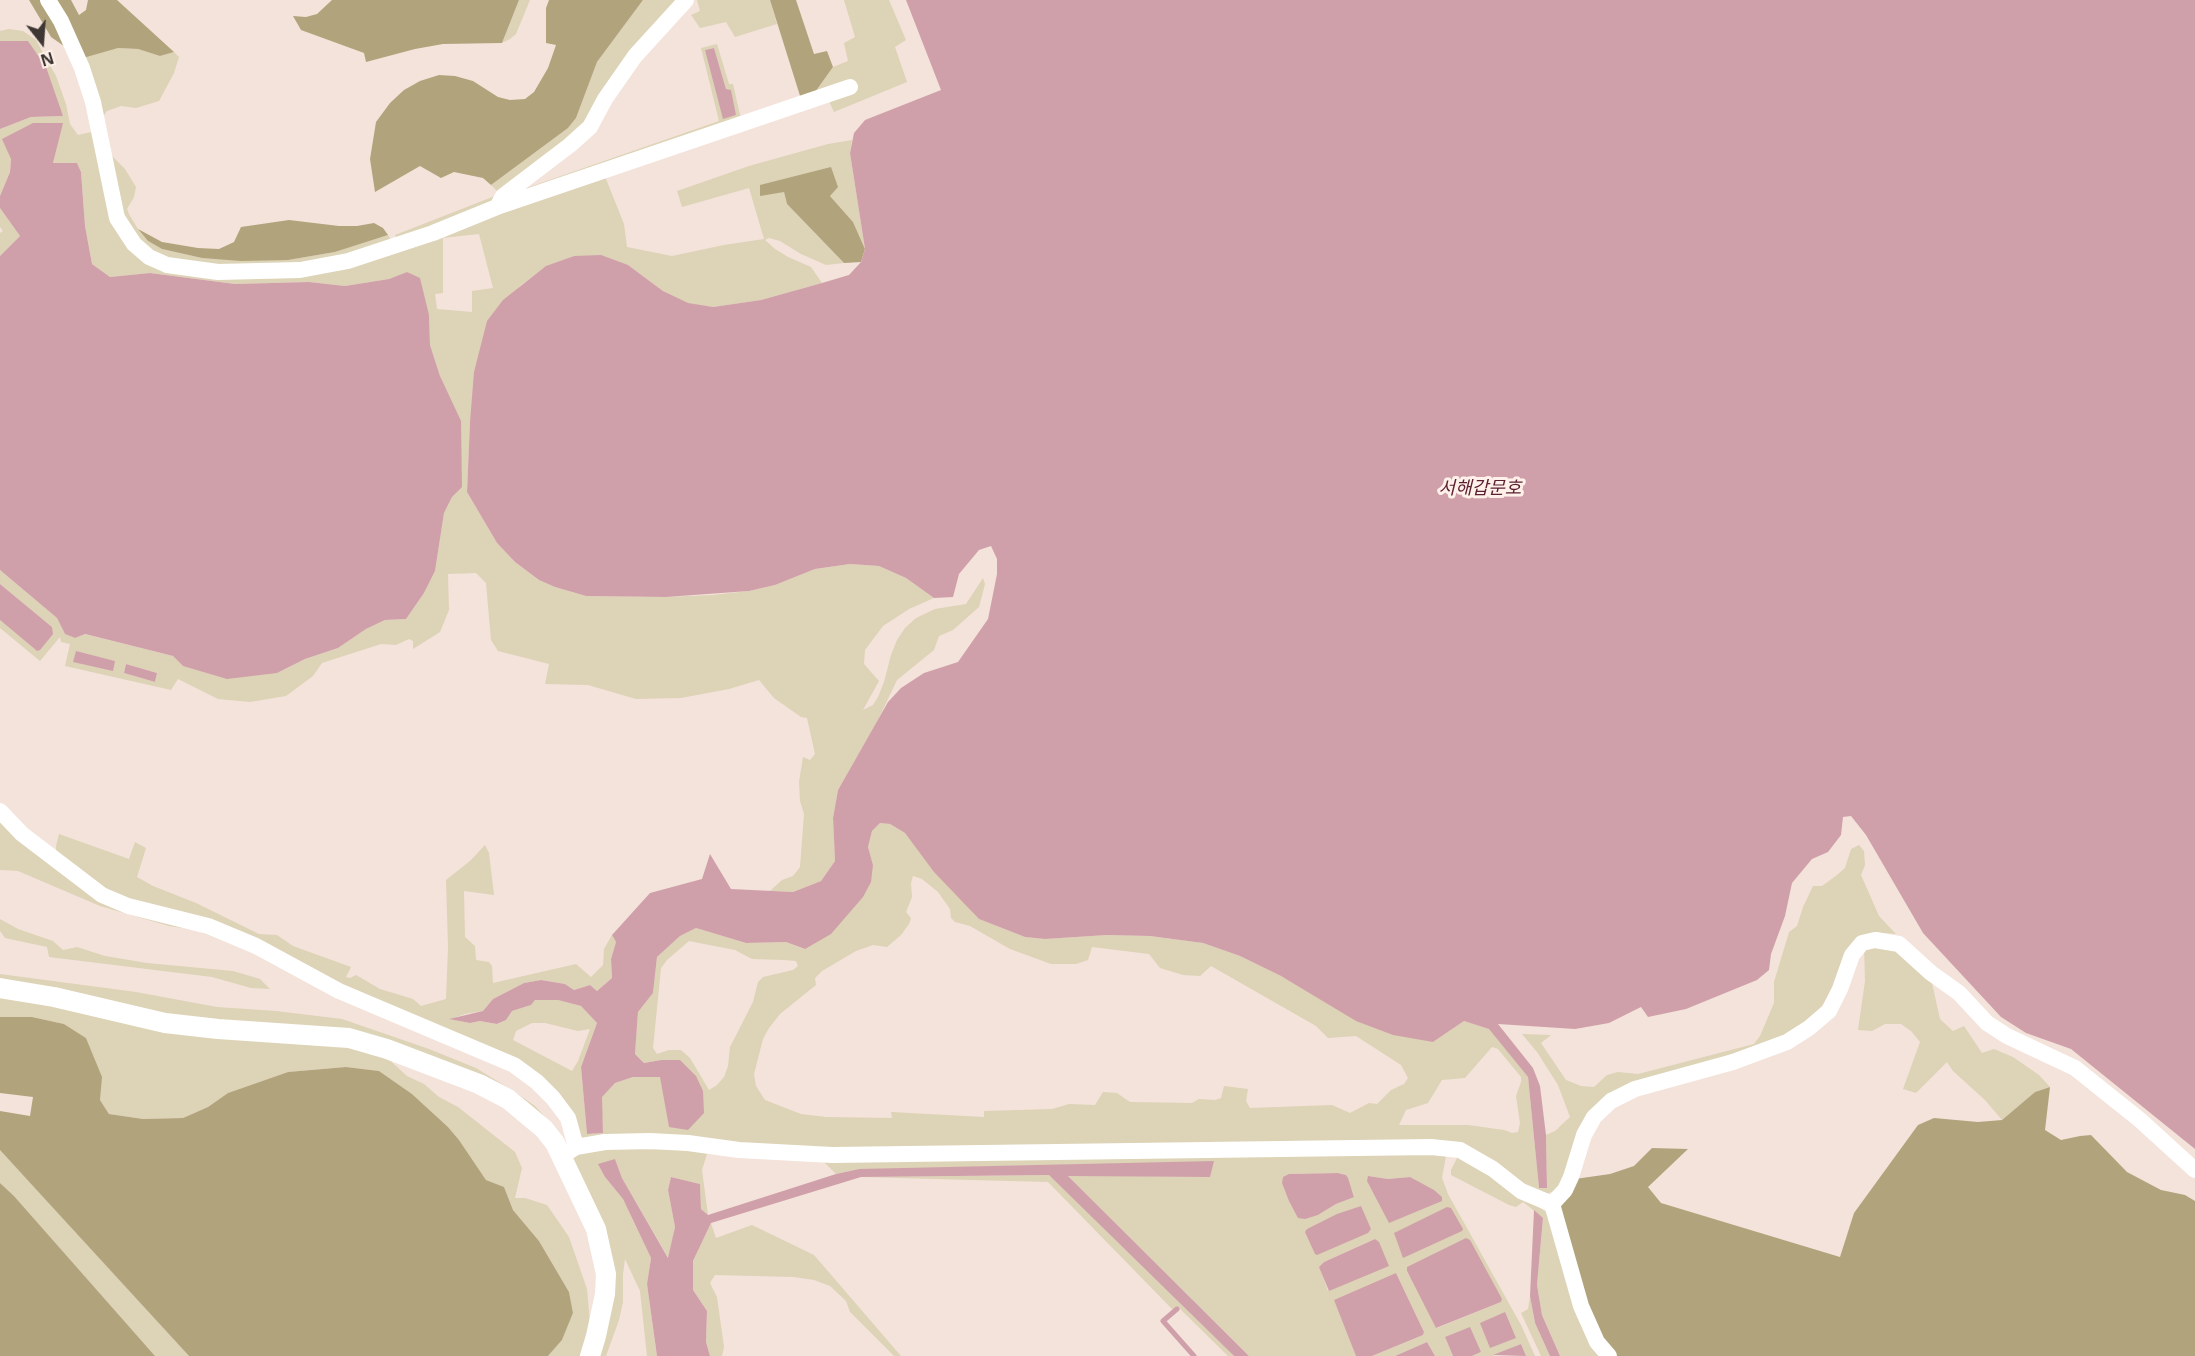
<!DOCTYPE html>
<html>
<head>
<meta charset="utf-8">
<style>
  body { margin:0 }
  #map { position:relative; width:2195px; height:1356px; overflow:hidden; background:#f4e3da; font-family:"Noto Sans",sans-serif }
  canvas { display:block }
  .north { position:absolute; left:12px; top:12px; width:60px; height:60px; -webkit-text-stroke:4px #fff1ea; paint-order:stroke; rotate:163deg; font-size:16px; font-weight:700; line-height:24px; text-align:center; color:#3d3633 }
  .north::after { content:''; display:block; margin:auto; width:21px; height:27px; background:#3d3633; clip-path:polygon(50% 0,100% 100%,50% 72%,0 100%) }
</style>
</head>
<body>
<div id="map">
<canvas width="2195" height="1356"></canvas>
<div class="north">N</div>
</div>
<script>
const ctx = document.querySelector('canvas').getContext('2d');
ctx.lineJoin = 'round';
function fill(path, color) { ctx.fillStyle = color; ctx.fill(path, 'evenodd'); }
const shape = rows => new Path2D(rows.map(r => 'M' + r).join(''));
function strokePath(path, color, width, dash) { ctx.strokeStyle = color; ctx.lineWidth = width; ctx.lineCap = dash ? 'butt' : 'round'; ctx.setLineDash(dash || []); ctx.stroke(path); }
function label(font, color, halo, rows, align = 'center') {
  ctx.font = font + ' "Noto Sans","Noto Sans KR",sans-serif'; ctx.lineWidth = 6; ctx.setLineDash([]); ctx.textBaseline = 'middle'; ctx.strokeStyle = halo; ctx.fillStyle = color; for (const [text, x, y, turn = 0] of rows) {
    ctx.save(); ctx.translate(x, y); ctx.rotate((+turn || 0) * Math.PI / 180); ctx.textAlign = isNaN(turn) ? turn : align; if (halo) ctx.strokeText(text, 0, 0); ctx.fillText(text, 0, 0); ctx.restore();
  }
}
fill(shape([
  [519,0,530,0,516,34,510,39,502,43],
  [643,0,680,0,590,118,494,206,398,242,395,235,500,194,491,185,568,128,576,118,597,62],
  [697,0,770,0,777,24,735,37,726,22,700,28,691,15,700,11],
  [844,0,889,0,906,40,895,47,907,82,834,112,828,99,813,95,833,67,848,61,844,43,855,37],
  [9,29,23,31,36,40,56,76,66,104,70,124,78,135,96,131,138,254,299,275,604,174,624,224,627,247,672,256,724,245,764,239,749,188,682,207,677,191,749,166,828,144,852,140,850,153,865,249,853,222,830,196,784,192,787,204,844,263,826,265,801,254,780,241,769,238,765,240,775,249,788,257,811,267,822,283,761,300,713,307,688,304,663,291,628,265,574,256,547,266,520,286,470,422,467,492,497,543,515,562,539,580,555,587,586,596,666,597,712,595,749,591,775,585,815,569,850,564,879,566,906,578,934,598,909,609,883,626,865,650,864,664,879,681,863,710,873,705,878,697,884,682,891,655,897,640,905,628,916,618,935,609,966,604,983,578,985,584,979,607,953,630,939,636,934,650,897,680,878,720,838,790,833,818,835,861,821,881,793,892,770,891,782,880,793,876,800,867,804,814,800,801,799,782,803,757,810,760,815,754,807,718,801,717,774,698,759,680,729,689,681,698,636,699,588,685,545,684,549,664,498,651,491,640,486,583,476,573,448,574,449,610,440,632,413,649,413,641,409,639,396,645,381,644,322,663,313,676,286,696,250,702,218,699,178,679,171,690,65,666,70,644,61,642,60,637,40,661,0,628,0,620,37,651,52,627,0,584,0,570,57,618,65,634,75,638,84,634,173,656,183,666,277,673,305,659,338,648,366,629,385,620,406,619,424,593,435,571,444,513,452,497,462,486,440,376,430,345,429,315,408,272,389,279,345,286,309,282,235,284,150,273,110,277,92,264,85,226,81,172,77,163,53,163,62,123,11,159,10,172,0,196,0,129,31,117,63,116,28,41,0,41,0,31],
  [479,234,493,288,472,291,472,312,437,309,435,294,443,293,443,238],
  [76,652,115,661,74,662],
  [126,664,157,673,155,682,124,673],
  [717,44,729,84,733,84,741,119,509,198,515,192,719,121,701,48],
  [714,48,726,89,705,50],
  [118,48,138,49,160,56,174,52,179,57,174,73,159,101,136,108,121,106,107,111,101,119,83,58,100,51],
  [108,152,125,169,136,187,134,197,127,209,130,216,138,229,148,241,162,249,202,258,288,260,335,252,388,235,393,243,298,266,220,267,166,260,138,240,122,215],
  [0,208,20,236,0,256,0,233,3,231,0,227],
  [0,818,76,882,208,932,169,926,100,906,18,871,0,870],
  [880,823,890,824,905,833,979,919,1025,937,1045,939,1107,935,1150,936,1203,943,1240,956,1281,976,1433,1042,1464,1021,1490,1029,1528,1077,1539,1188,1547,1188,1546,1135,1555,1131,1570,1117,1558,1085,1537,1052,1522,1034,1551,1035,1541,1043,1566,1080,1581,1086,1594,1087,1607,1075,1618,1072,1638,1074,1754,1044,1760,1036,1774,1003,1774,982,1789,932,1797,926,1803,907,1813,886,1822,886,1837,875,1845,868,1851,849,1859,845,1864,851,1865,865,1861,875,1879,916,1896,934,1874,932,1832,989,1822,1006,1790,1035,1612,1094,1566,1177,1554,1191,1547,1194,1535,1193,1477,1154,829,1149,587,1141,580,1137,552,1090,340,988,103,893,56,852,56,846,59,834,129,859,135,842,146,848,137,877,153,886,196,903,259,934,277,935,293,946,351,967,346,977,350,978,356,975,380,989,413,999,421,1006,446,999,448,947,446,880,470,861,485,845,489,853,494,895,464,891,465,937,475,946,476,960,489,962,492,966,493,983,576,964,591,977,603,965,604,949,612,935,616,942,611,959,612,978,597,991,590,985,574,990,565,984,541,980,524,983,493,999,483,1011,465,1014,451,1019,470,1023,480,1021,498,1024,506,1020,512,1011,531,1005,535,1000,558,1000,581,1006,597,1023,581,1067,587,1134,603,1133,601,1097,615,1083,633,1077,660,1076,661,1060,644,1063,635,1054,638,1012,653,993,657,957,680,936,696,928,746,943,786,942,804,949,816,941,873,865,868,847,872,831],
  [913,876,922,879,938,892,950,909,951,918,955,922,970,926,1010,949,1051,964,1076,964,1088,960,1092,947,1149,954,1160,968,1183,975,1200,976,1211,966,1316,1026,1328,1038,1356,1036,1401,1065,1408,1078,1404,1084,1391,1090,1377,1104,1369,1103,1350,1113,1332,1105,1250,1108,1246,1101,1248,1089,1224,1086,1221,1098,1215,1100,1199,1099,1192,1103,1130,1102,1117,1093,1103,1092,1095,1105,1069,1104,1052,1109,984,1111,984,1117,891,1112,892,1118,826,1117,801,1114,765,1100,756,1086,754,1074,763,1039,769,1028,780,1014,816,985,815,978,822,971,856,951,873,945,887,947,901,935,909,924,911,918,906,912,912,897,911,883],
  [689,941,735,950,752,959,784,960,796,961,798,966,793,970,763,977,758,982,753,1002,730,1047,728,1066,724,1077,717,1085,709,1090,690,1058,681,1050,669,1050,657,1054,653,1048,661,968,667,960],
  [532,1023,545,1023,578,1031,590,1029,578,1061,572,1071,513,1040,516,1031],
  [1492,1047,1498,1049,1521,1077,1521,1082,1516,1096,1520,1123,1518,1132,1512,1133,1504,1130,1468,1125,1399,1125,1406,1110,1428,1103,1442,1080,1465,1078],
  [0,919,18,929,53,941,63,950,77,947,105,956,147,963,233,971,260,979,270,989,251,988,212,977,49,957,47,947,5,938,0,931],
  [1864,946,1897,948,1930,974,1940,1019,1953,1031,1964,1026,1982,1053,1994,1049,2013,1057,2039,1075,2050,1087,2035,1092,2002,1120,1985,1100,1953,1071,1947,1062,1916,1093,1903,1089,1920,1042,1911,1031,1901,1024,1885,1024,1872,1031,1858,1030,1865,981],
  [0,974,136,992,217,1007,276,1011,342,1019,429,1049,476,1068,515,1092,535,1106,555,1128,388,1045,218,1025,0,984],
  [0,992,57,1000,165,1027,225,1034,306,1037,348,1042,424,1066,482,1090,504,1101,542,1132,553,1148,585,1210,597,1246,603,1279,602,1295,599,1315,586,1356,548,1356,562,1340,573,1313,569,1292,539,1241,513,1210,504,1187,486,1180,459,1140,448,1127,412,1094,379,1071,346,1067,288,1072,228,1093,208,1107,183,1118,143,1119,109,1114,100,1100,101,1077,86,1038,64,1024,32,1017,0,1017],
  [384,1055,481,1092,502,1104,540,1133,560,1165,583,1212,594,1247,599,1267,600,1295,591,1334,587,1289,569,1237,547,1205,525,1198,515,1198,522,1168,515,1152,458,1107,439,1097,424,1084,407,1076],
  [597,1149,1430,1152,1446,1156,1442,1178,1448,1194,1521,1325,1535,1356,1526,1356,1521,1344,1493,1356,1472,1356,1481,1352,1445,1337,1453,1356,1435,1356,1427,1342,1395,1356,1372,1356,1423,1335,1424,1332,1396,1273,1347,1329,1356,1356,1249,1356,1067,1175,1209,1177,859,1169,836,1174,823,1161,707,1154,702,1170,708,1215,701,1209,700,1184,671,1177,668,1190,675,1227,669,1259,622,1178,615,1159,605,1177,623,1199,651,1258,647,1284,657,1356,647,1356,640,1291,625,1259,623,1274,623,1302,619,1320,606,1356,594,1356,606,1314,570,1157],
  [1339,1173,1346,1175,1354,1196,1336,1204,1318,1215,1289,1174],
  [1368,1176,1388,1179,1410,1177,1442,1197],
  [1375,1239,1378,1242,1328,1291,1320,1267,1324,1262],
  [1407,1267,1502,1299,1501,1302,1437,1328,1407,1271],
  [0,1150,46,1199,189,1356,155,1356,14,1196,0,1183],
  [1462,1156,1549,1214,1604,1356,1560,1356,1542,1315,1537,1285,1543,1218,1523,1202,1516,1207,1509,1205,1451,1175,1451,1170,1457,1158],
  [1050,1175,1234,1356,1228,1356,1177,1306,1173,1310,1048,1182,861,1177],
  [711,1223,716,1238,752,1225,814,1255,901,1356,894,1356,850,1312,846,1301,830,1286,814,1280,794,1277,715,1275,710,1283,717,1297,724,1347,722,1356,710,1356,706,1342,707,1311,693,1290,693,1261],
  [1530,1296,1535,1323,1550,1356,1541,1356,1521,1313,1528,1309]
]), '#ddd3b6');
fill(shape([
  [29,0,42,0,71,51,51,37],
  [53,0,71,0,79,15,86,10,88,0,117,0,174,52,160,56,138,49,118,48,83,58],
  [332,0,519,0,502,43,443,44,415,49,366,62,364,53,301,30,293,16,306,17,317,14],
  [549,0,643,0,597,62,576,118,568,128,491,185,483,178,454,172,441,178,420,166,375,192,370,159,376,122,390,103,404,90,420,81,439,75,455,76,473,81,498,97,510,100,525,99,534,92,548,68,556,45,546,43,546,8],
  [770,0,796,0,814,54,827,51,833,67,813,95,801,99],
  [831,167,838,187,830,196,853,222,865,249,861,262,844,263,787,204,784,192,760,196,760,185],
  [289,220,339,226,357,226,374,223,383,228,388,235,335,252,288,260,241,261,202,258,162,249,148,241,138,229,162,242,198,248,219,249,234,242,241,227],
  [0,1017,32,1017,64,1024,86,1038,102,1077,100,1100,109,1114,143,1119,183,1118,208,1107,228,1093,288,1072,346,1067,379,1071,412,1094,448,1127,459,1140,486,1180,504,1187,513,1210,539,1241,569,1292,573,1313,562,1340,548,1356,189,1356,0,1150,0,1111,30,1116,33,1097,0,1093],
  [2050,1087,2045,1130,2061,1140,2080,1136,2091,1135,2127,1172,2161,1190,2185,1195,2195,1201,2195,1356,1611,1356,1598,1341,1559,1210,1575,1179,1610,1174,1634,1166,1652,1148,1688,1149,1648,1187,1661,1203,1840,1257,1854,1213,1918,1125,1934,1118,1978,1122,2002,1120,2035,1092],
  [0,1183,14,1196,155,1356,0,1356]
]), '#b1a47c');
fill(shape([
  [906,0,2195,0,2195,1149,2071,1049,2026,1033,2001,1017,1923,933,1866,835,1851,816,1843,817,1841,835,1828,852,1812,859,1792,883,1785,916,1771,954,1769,970,1757,980,1686,1009,1648,1017,1641,1007,1609,1023,1575,1029,1498,1024,1533,1068,1540,1086,1546,1135,1547,1188,1539,1188,1528,1077,1489,1029,1464,1021,1433,1042,1393,1035,1356,1021,1281,976,1240,956,1203,943,1150,936,1107,935,1045,939,1025,937,979,919,934,872,905,833,890,824,880,823,872,831,868,847,873,865,871,882,863,897,831,934,805,949,786,942,746,943,696,928,680,936,657,957,653,993,638,1012,635,1054,644,1063,661,1060,680,1060,696,1076,703,1091,704,1113,688,1130,669,1127,660,1077,633,1077,615,1083,602,1097,603,1133,587,1134,581,1067,597,1023,581,1006,558,1000,535,1000,531,1005,512,1011,506,1020,497,1024,480,1021,470,1023,449,1019,483,1011,493,999,524,983,541,980,565,984,574,990,590,985,597,991,612,978,611,959,616,942,612,935,650,893,702,879,710,854,731,889,793,892,821,881,835,861,833,818,838,790,888,702,901,688,924,673,958,662,988,619,997,574,997,559,991,546,979,550,959,574,953,597,934,598,906,578,879,566,850,564,815,569,775,585,749,591,666,597,586,596,555,587,539,580,515,562,497,543,467,492,470,422,474,372,487,321,503,300,546,266,574,256,601,255,628,265,663,291,688,303,713,307,761,300,822,283,849,275,861,262,865,249,850,153,854,133,865,120,941,90],
  [0,41,28,41,46,67,63,116,31,117,0,129],
  [714,48,726,89,731,90,736,115,723,119,705,50],
  [33,123,63,123,53,163,77,163,81,172,85,226,92,264,110,277,150,273,235,284,309,282,345,286,389,279,407,272,420,278,429,315,430,345,440,376,461,421,462,487,452,497,444,513,435,571,424,593,406,619,385,620,366,629,338,648,305,659,277,673,227,679,183,666,173,656,85,634,75,638,65,634,57,618,0,570,0,256,20,236,0,208,0,196,10,172,11,159,2,139],
  [0,584,52,627,53,634,40,650,37,651,0,620],
  [76,651,115,661,113,671,73,662],
  [126,664,157,673,155,682,124,673],
  [615,1159,622,1178,668,1258,675,1227,668,1190,671,1177,700,1184,701,1209,708,1215,836,1174,859,1169,1214,1161,1210,1177,1068,1176,1249,1356,1234,1356,1049,1175,861,1177,711,1223,693,1261,693,1290,707,1311,706,1342,710,1356,657,1356,647,1284,651,1258,623,1199,605,1177,598,1164],
  [1338,1173,1346,1175,1348,1178,1354,1197,1336,1204,1318,1215,1305,1219,1298,1218,1289,1201,1282,1183,1283,1177,1289,1174],
  [1368,1176,1388,1179,1410,1177,1434,1190,1442,1197,1442,1201,1389,1223,1367,1181],
  [1361,1206,1371,1229,1368,1233,1317,1255,1315,1254,1305,1232,1307,1229,1337,1214],
  [1447,1207,1451,1208,1463,1229,1462,1231,1403,1258,1394,1233],
  [1534,1210,1543,1218,1537,1285,1542,1315,1560,1356,1550,1356,1535,1323,1530,1296],
  [1466,1238,1470,1240,1502,1299,1501,1302,1436,1328,1407,1271,1407,1267],
  [1375,1239,1379,1242,1389,1266,1329,1291,1319,1267,1324,1262],
  [1396,1273,1424,1332,1423,1335,1372,1356,1356,1356,1334,1300],
  [1505,1312,1516,1338,1490,1348,1480,1323],
  [1470,1327,1481,1352,1472,1356,1453,1356,1445,1337],
  [1427,1342,1435,1356,1395,1356],
  [1521,1344,1526,1356,1493,1355]
]), '#d0a0aa');
strokePath(shape([
  [1177,1309,1163,1321,1194,1356]
]), '#d0a0aa', 5);
strokePath(shape([
  [48,0,61,21,82,68,93,102,117,218,134,244,149,257,167,265,218,272,300,270,348,261,433,233,497,207,850,87],
  [497,207,503,196,570,145,590,127,605,99,635,56,686,0],
  [0,811,22,834,102,895,128,906,208,926,256,946,339,991,514,1065,537,1082,553,1098,568,1118,576,1147],
  [562,1156,576,1147,605,1142,650,1141,688,1143,739,1150,832,1155,1431,1147,1460,1150,1493,1169,1521,1191,1552,1204,1565,1190,1571,1177,1584,1135,1594,1117,1611,1101,1635,1089,1733,1062,1787,1042,1809,1028,1829,1011,1840,989,1852,955,1862,943,1875,940,1899,944,1931,973,1959,993,1987,1023,2007,1036,2075,1068,2140,1120,2195,1170],
  [1552,1204,1581,1306,1597,1342,1609,1356]
]), '#fff', 16);
strokePath(shape([
  [0,988,54,997,165,1023,218,1029,349,1038,387,1049,479,1084,508,1099,544,1129,555,1143,596,1229,606,1274,605,1294,596,1336,590,1356]
]), '#fff', 20);
label('italic 18px', '#5b2032', '#fff1ea', [
  ["서해갑문호",1480,489]
]);
</script>
</body>
</html>
